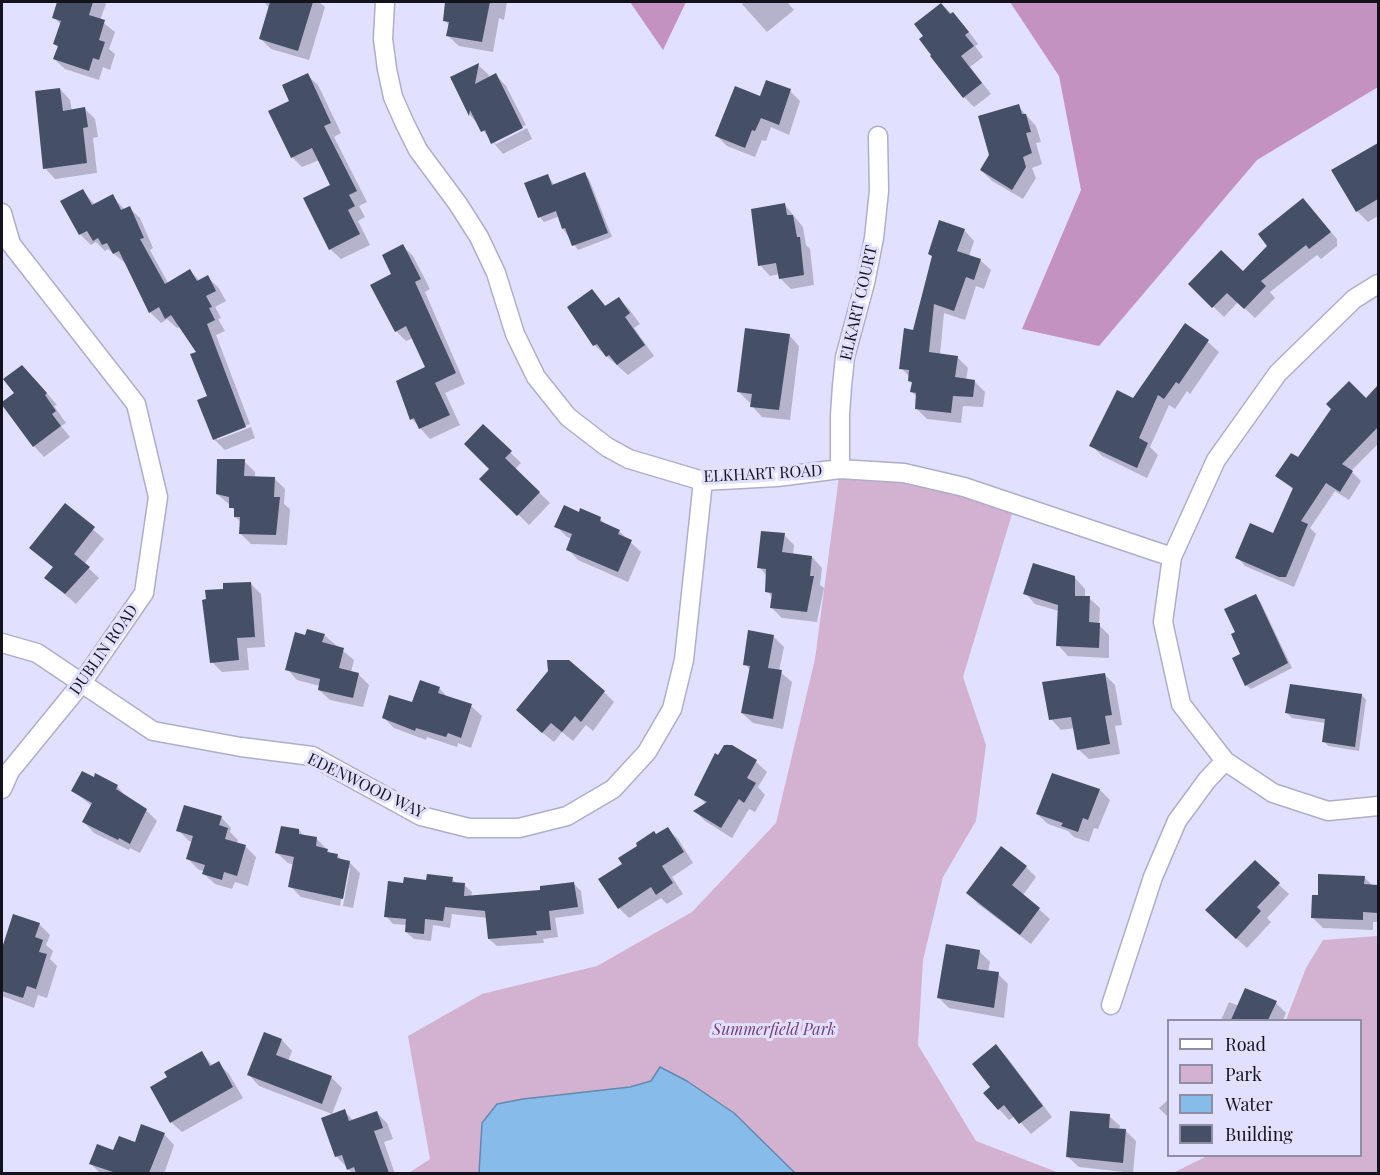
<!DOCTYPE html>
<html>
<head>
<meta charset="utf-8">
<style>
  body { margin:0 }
  #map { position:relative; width:1380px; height:1175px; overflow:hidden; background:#e1e0fe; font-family:"Playfair Display",serif }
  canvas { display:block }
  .frame { position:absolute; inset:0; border:3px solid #14131d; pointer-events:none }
  .legend { position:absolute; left:1167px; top:1019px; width:195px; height:138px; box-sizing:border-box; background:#e1e0fe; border:2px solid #8f8ea4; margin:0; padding:8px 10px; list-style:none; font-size:18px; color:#14131d }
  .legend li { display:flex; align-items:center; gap:12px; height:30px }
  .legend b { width:30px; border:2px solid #8f8ea4 }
</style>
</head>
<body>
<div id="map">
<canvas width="1380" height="1175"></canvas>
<div class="frame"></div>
<ul class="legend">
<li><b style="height:8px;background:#fff"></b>Road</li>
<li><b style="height:16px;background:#d3b2d1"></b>Park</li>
<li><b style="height:16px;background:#86bbea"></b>Water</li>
<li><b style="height:16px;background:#454f66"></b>Building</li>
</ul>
</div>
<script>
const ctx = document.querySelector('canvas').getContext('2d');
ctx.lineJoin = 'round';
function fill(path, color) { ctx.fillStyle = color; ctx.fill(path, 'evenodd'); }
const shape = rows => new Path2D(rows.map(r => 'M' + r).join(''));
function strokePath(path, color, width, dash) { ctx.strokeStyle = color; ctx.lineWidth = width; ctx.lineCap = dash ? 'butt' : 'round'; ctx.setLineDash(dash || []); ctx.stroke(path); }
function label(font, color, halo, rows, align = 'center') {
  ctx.font = font + ' "Playfair Display",serif'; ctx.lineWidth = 6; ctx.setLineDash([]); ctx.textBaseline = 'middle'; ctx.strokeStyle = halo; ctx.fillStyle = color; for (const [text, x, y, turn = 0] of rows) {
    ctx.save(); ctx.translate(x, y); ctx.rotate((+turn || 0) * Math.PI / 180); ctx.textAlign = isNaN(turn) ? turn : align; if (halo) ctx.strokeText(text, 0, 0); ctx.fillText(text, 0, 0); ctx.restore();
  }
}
fill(shape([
  [840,469,1015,504,963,677,986,745,976,821,943,877,923,960,918,1045,976,1141,1057,1172,1067,1173,407,1174,430,1159,408,1036,482,994,597,966,692,912,776,823,815,659],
  [1378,936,1378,1173,1173,1173,1207,1156,1360,1156,1360,1020,1286,1020,1306,968,1323,940]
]), '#d3b2d1');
fill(shape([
  [630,2,686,2,663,50],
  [1010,2,1378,2,1378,87,1257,160,1099,346,1022,329,1081,190,1059,76]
]), '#c492c1');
const water = shape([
  [660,1067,687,1081,734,1113,795,1173,479,1173,482,1123,497,1104,523,1099,630,1087,651,1081,660,1067]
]);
fill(water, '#86bbea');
strokePath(water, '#6489ac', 1.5);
fill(shape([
  [59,2,103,2,106,4,100,20,115,32,109,49,115,54,110,70,103,67,99,80,65,69,54,59,59,47,55,44,61,25,54,17],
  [264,2,319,2,325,7,309,60,271,49,260,38,269,8],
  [448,2,507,2,504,20,499,18,493,52,459,46,448,36,450,26,445,21],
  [744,2,787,2,794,10,767,32,742,4],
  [941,4,963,24,978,44,975,46,983,57,970,67,991,94,974,107,964,97],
  [478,65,489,75,488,79,496,75,506,86,526,125,493,141,496,144,527,128,532,139,503,154,470,115,452,78],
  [307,75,318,85,341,133,334,137,367,202,359,206,365,217,358,221,370,245,341,259,330,249,332,185,319,160,302,167,292,157,291,102],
  [60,89,70,100,72,111,85,109,95,119,98,137,93,138,97,173,55,179,45,168],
  [790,91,800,101,789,135,771,127,766,141,762,140,755,157,727,146,717,136,761,98],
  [1018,106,1036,126,1041,142,1036,143,1042,164,1032,168,1036,178,1023,199,992,181,981,170],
  [1378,145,1378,216,1368,222,1357,211,1334,171],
  [585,174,589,179,612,237,578,250,563,229,560,216,544,222,540,217,548,176,555,186],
  [83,191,95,205,112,196,125,210,129,208,140,218,153,248,150,250,168,283,190,271,200,281,207,277,218,287,226,301,215,307,221,318,218,319,225,331,216,335,250,424,217,437,217,440,251,427,255,438,225,450,214,439,208,397,199,353,181,326,177,328,167,319,161,323,150,312,126,263,125,263,108,249,105,251,96,242,91,245,80,234],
  [1303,200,1337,239,1337,246,1321,259,1317,255,1270,292,1275,298,1255,318,1238,302,1224,317,1190,284,1243,273,1269,246],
  [785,205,803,227,806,245,810,249,814,285,791,289,780,278,780,274,770,276,760,265],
  [964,230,974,241,969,256,980,260,991,270,984,289,976,286,965,320,944,313,940,355,957,357,968,368,966,380,975,382,985,392,983,407,963,406,961,423,927,419,916,408,917,397,912,392,913,384,909,381,910,377,901,368,914,331,933,257,929,254],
  [403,246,413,256,430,289,425,292,465,384,445,393,460,425,430,439,412,419,398,381,427,368,413,338,406,341,396,331,393,275],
  [592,291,607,307,619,299,629,309,640,324,634,328,654,356,628,375,594,345],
  [1185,325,1208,342,1219,352,1190,394,1187,391,1175,409,1169,405,1150,447,1158,455,1147,478,1102,456,1091,445,1133,400],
  [789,335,799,346,790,420,762,417,752,406,752,403,749,402,739,392],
  [33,377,57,405,54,406,66,423,61,426,70,437,44,457,34,446],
  [1378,388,1378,444,1351,471,1361,481,1349,500,1335,491,1310,528,1316,534,1294,587,1245,566,1237,557,1274,535,1294,490,1277,476,1298,460],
  [483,426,521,463,515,469,550,503,529,525,482,479,491,469],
  [244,461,255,472,255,478,274,478,285,489,284,504,290,509,287,545,251,544,241,534,241,522,235,517,236,512,230,505,217,494],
  [65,505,104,539,84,564,99,578,76,604,46,578,54,568,31,548],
  [600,519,608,526,619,531,641,552,628,582,578,560,568,549,572,539,567,537,556,526],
  [784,535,794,545,793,555,812,557,822,568,820,585,824,588,817,622,782,618,772,608,773,598,767,591,767,576,759,567],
  [1075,578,1085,589,1085,598,1089,598,1100,608,1099,625,1109,635,1109,658,1068,656,1058,645,1059,611,1035,604,1025,593],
  [250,583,261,594,265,647,247,648,249,670,222,672,212,662,225,590],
  [1255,596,1260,601,1292,668,1251,689,1246,685,1237,633],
  [324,635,354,660,351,672,358,674,369,685,363,707,330,700,319,690,320,686,297,680,287,669],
  [773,636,784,647,779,671,792,682,783,729,753,723,742,713,750,670,745,664],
  [1104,674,1115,685,1122,725,1115,726,1120,754,1089,759,1078,749,1075,728,1061,730,1051,719],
  [439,688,449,699,471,706,482,716,471,748,458,743,457,747,427,737,426,740,394,728,383,717,413,704],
  [604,692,614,702,593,731,586,725,573,741,562,732,554,742,528,721],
  [1362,695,1366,700,1359,751,1328,746,1324,741,1326,723,1292,718,1287,713],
  [727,744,756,762,767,772,758,787,765,795,755,812,749,809,732,838,705,821,695,811,706,804,696,794],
  [1052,775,1100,790,1110,800,1098,829,1094,828,1089,842,1074,837,1068,831,1048,824,1037,814],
  [95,779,117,786,127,798,146,810,157,821,140,853,130,848,129,850,94,833,84,822,92,806,73,791],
  [221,817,231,828,230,832,238,840,237,844,245,846,256,857,248,886,235,882,232,889,215,884,204,874,205,871,199,870,188,859,193,842,189,841,178,830],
  [667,829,678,839,693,863,672,877,683,894,667,904,661,898,629,918,619,908,624,864,657,836],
  [299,830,304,836,317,839,331,854,337,855,343,861,349,862,360,873,353,908,343,906,350,868,347,868,340,906,301,897,290,886,294,865,288,863,277,853],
  [1026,867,1036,877,1023,895,1050,919,1031,944,978,904,968,893],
  [1364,877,1373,886,1378,886,1378,922,1373,922,1373,930,1323,928,1312,917,1319,897],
  [452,879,457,884,464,885,472,892,471,897,542,891,574,884,581,891,584,914,555,918,558,937,543,939,544,943,497,946,489,939,487,918,452,914,450,928,433,925,431,941,414,939,406,932,407,925,393,924,386,916,405,885],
  [1278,884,1289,894,1267,918,1271,922,1247,948,1217,921],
  [39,924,50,935,46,945,53,951,50,959,57,966,47,998,38,995,34,1008,2,996,2,963,5,952],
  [979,951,990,962,988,972,998,974,1008,984,1004,1018,949,1008,939,998],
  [1229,1002,1239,1006,1276,1003,1286,1013,1283,1020,1221,1020],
  [282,1040,292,1051,288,1061,332,1078,342,1088,332,1114,259,1086,249,1075],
  [996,1046,1006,1056,1052,1117,1031,1134,1015,1116,1009,1120,999,1109,992,1087],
  [202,1053,213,1066,218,1063,229,1074,243,1098,182,1132,171,1122],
  [1168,1100,1168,1117,1159,1108],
  [344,1111,354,1121,377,1113,387,1123,393,1139,384,1142,395,1174,353,1174,336,1156],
  [1109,1116,1120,1126,1119,1130,1125,1130,1136,1141,1133,1173,1079,1167,1068,1157],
  [164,1134,174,1145,164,1174,101,1174,91,1164]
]), '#0003');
fill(shape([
  [57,2,93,2,89,15,105,20,99,40,105,42,99,60,93,58,89,71,53,59,58,46,53,44,61,21,52,18],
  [270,2,313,2,298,51,259,39],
  [445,2,490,2,482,42,446,36,449,22,443,21],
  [941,3,950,14,953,12,969,32,965,35,974,46,961,56,982,83,963,98,930,56,931,55,919,39,923,36,914,24],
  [479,63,475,84,496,73,523,128,491,144,485,130,481,132,470,110,469,116,450,77],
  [308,73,331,123,324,126,357,191,349,195,355,206,348,210,360,234,329,250,303,198,330,185,312,148,291,158,268,111,289,101,282,85],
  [766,80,791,89,779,125,761,118,755,131,752,130,745,148,715,136,735,86,760,96],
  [60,88,63,111,85,107,88,127,83,128,87,163,43,169,35,91],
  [1019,104,1022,114,1026,114,1031,132,1026,133,1032,153,1023,157,1026,167,1012,190,980,170,989,155,978,116],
  [1378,143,1378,199,1356,212,1331,170],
  [585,172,608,233,572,246,565,228,562,229,556,211,538,218,524,183,548,174,552,185],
  [83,189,92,205,113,194,121,210,130,206,144,238,140,239,165,284,190,269,197,281,208,275,216,291,206,296,212,307,209,308,215,320,207,324,246,427,213,440,197,400,207,396,190,354,196,352,171,315,165,319,159,307,149,313,119,251,113,254,107,243,102,245,98,238,93,241,87,231,79,235,60,201],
  [1303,198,1331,232,1309,249,1306,245,1261,281,1266,286,1244,309,1227,293,1212,308,1188,284,1221,250,1243,271,1267,246,1258,234],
  [785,203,787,215,793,215,797,237,800,237,804,275,779,279,776,263,758,266,751,209],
  [939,220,965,229,957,251,981,259,974,280,966,277,954,311,934,304,929,352,958,356,955,377,975,380,973,397,953,396,951,413,915,409,916,393,910,392,912,382,908,381,909,370,899,369,904,328,913,330,932,256,928,254],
  [403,244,421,279,415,282,456,373,435,383,450,415,419,429,414,418,410,420,396,381,425,367,406,326,395,332,370,285,391,274,382,255],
  [592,289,605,306,619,297,630,313,625,317,645,345,617,365,609,355,606,357,597,344,593,346,567,307],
  [1185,323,1209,340,1179,384,1176,382,1164,399,1158,395,1139,438,1148,443,1137,468,1089,446,1117,390,1133,398],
  [745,328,790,334,779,410,750,407,752,394,737,392],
  [22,365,47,393,45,395,56,411,52,414,61,426,33,447,2,405,2,402,14,393,3,379],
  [1349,381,1366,398,1378,385,1378,427,1342,464,1353,471,1340,492,1326,483,1301,521,1308,524,1286,577,1279,577,1235,558,1250,523,1273,533,1293,488,1275,476,1291,453,1298,457,1331,409,1326,404],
  [483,424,512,451,505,458,540,492,517,516,479,479,489,469,464,444],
  [217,459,245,459,244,476,275,477,274,497,280,497,276,535,239,534,240,517,234,517,234,508,229,508,229,497,216,494],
  [65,503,95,527,74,554,90,567,65,594,44,578,53,567,29,548],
  [564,505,579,512,580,508,601,517,600,521,620,530,618,534,632,540,618,572,566,550,572,534,554,527],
  [761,531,785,533,782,552,812,556,810,576,814,576,807,612,770,608,772,593,765,592,766,569,757,568],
  [1033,563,1075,576,1075,596,1090,596,1089,622,1100,623,1099,648,1056,646,1058,605,1023,594],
  [251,582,255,637,237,638,239,660,210,663,202,600,206,599,205,590,223,589,223,583],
  [1256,594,1288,663,1245,686,1232,658,1240,654,1231,634,1235,632,1224,609],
  [307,629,325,634,322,642,344,648,339,668,359,673,353,698,318,690,320,679,285,670,295,632,305,635],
  [748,630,774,635,768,668,782,670,773,719,741,713,750,666,743,665],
  [547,660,569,660,605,691,581,722,575,716,562,732,551,723,542,733,516,710,548,671],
  [1105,673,1112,715,1105,716,1110,744,1077,750,1071,717,1049,720,1042,682],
  [420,680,440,687,438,693,472,704,461,738,448,733,446,737,416,728,415,731,382,718,389,695,412,702],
  [1290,684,1362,694,1355,747,1322,742,1325,719,1285,713],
  [724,745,732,745,757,760,747,778,756,783,744,803,739,799,721,828,693,811,707,802,694,795,715,753,718,755],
  [82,771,94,777,95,773,118,785,116,789,147,809,130,844,119,838,118,840,82,822,92,803,71,791],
  [1052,773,1100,789,1088,820,1083,818,1078,832,1061,826,1063,823,1036,814],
  [184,805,222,816,219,825,228,828,225,839,246,845,237,876,224,872,222,880,202,874,205,865,186,859,193,836,176,831],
  [281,826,299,829,299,834,317,837,316,846,328,849,327,852,338,854,337,858,350,861,343,899,288,887,294,857,275,853],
  [668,827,684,852,662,866,673,883,656,895,651,887,618,909,598,879,622,864,618,858,637,846,636,843,654,831,656,834],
  [1001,846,1027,866,1012,885,1040,908,1020,935,966,893],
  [1255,860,1280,883,1257,907,1261,911,1236,939,1205,910],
  [427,874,453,877,452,882,465,883,464,896,540,890,540,886,574,882,578,907,549,911,551,930,536,931,537,935,488,939,485,911,445,907,443,921,425,919,424,934,405,932,406,919,384,917,388,881,403,883,404,877,426,880],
  [1318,874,1365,876,1364,884,1378,885,1378,913,1363,912,1363,920,1311,918,1312,895,1318,895],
  [13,914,40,923,35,937,43,940,39,952,47,954,36,989,27,986,23,998,2,991,2,948],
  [946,944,980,950,977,969,999,972,994,1008,937,998],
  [1245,988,1277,1001,1268,1020,1231,1020],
  [264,1032,282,1039,276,1055,332,1076,322,1104,247,1075],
  [996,1044,1043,1106,1019,1124,1004,1105,998,1110,983,1093,990,1087,972,1064],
  [202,1051,210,1066,219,1061,233,1087,170,1123,150,1087,167,1077,164,1072],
  [345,1109,349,1121,377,1111,383,1128,374,1131,389,1173,356,1173,354,1167,347,1170,342,1155,335,1157,321,1118],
  [1070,1111,1110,1114,1109,1128,1126,1129,1123,1163,1066,1157],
  [141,1124,165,1133,149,1173,116,1173,89,1164,97,1144,113,1150,119,1136,135,1142]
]), '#454f66');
const street = shape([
  [385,2,383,39,387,69,393,97,405,124,418,150,458,204,479,237,496,273,515,334,536,377,568,417,607,447,629,459,703,481,777,477,840,469,904,473,964,487,1172,557],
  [2,213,11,244,136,404,158,497,144,593,81,684,10,771,2,789],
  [1378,284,1354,299,1278,373,1216,460,1172,557,1163,622,1181,704,1225,761,1273,793,1328,811,1378,806],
  [840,469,840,415,842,386,845,357,865,283,874,238,879,191,878,136],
  [2,643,37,653,153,731,241,747,312,756,421,816,469,828,519,828,567,816,613,789,647,752,672,709,684,660,703,481],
  [1111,1005,1153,877,1177,821,1207,780,1225,761]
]);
strokePath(street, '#afaeca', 21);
strokePath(street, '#fff', 18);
label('16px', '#14131d', '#e1e0fe', [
  ["ELKART COURT",859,303,-77],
  ["ELKHART ROAD",763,474,-3],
  ["DUBLIN ROAD",104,650,-55],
  ["EDENWOOD WAY",366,786,26]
]);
label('italic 16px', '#783b77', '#e1e0fe', [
  ["Summerfield Park",774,1030]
]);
</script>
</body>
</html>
